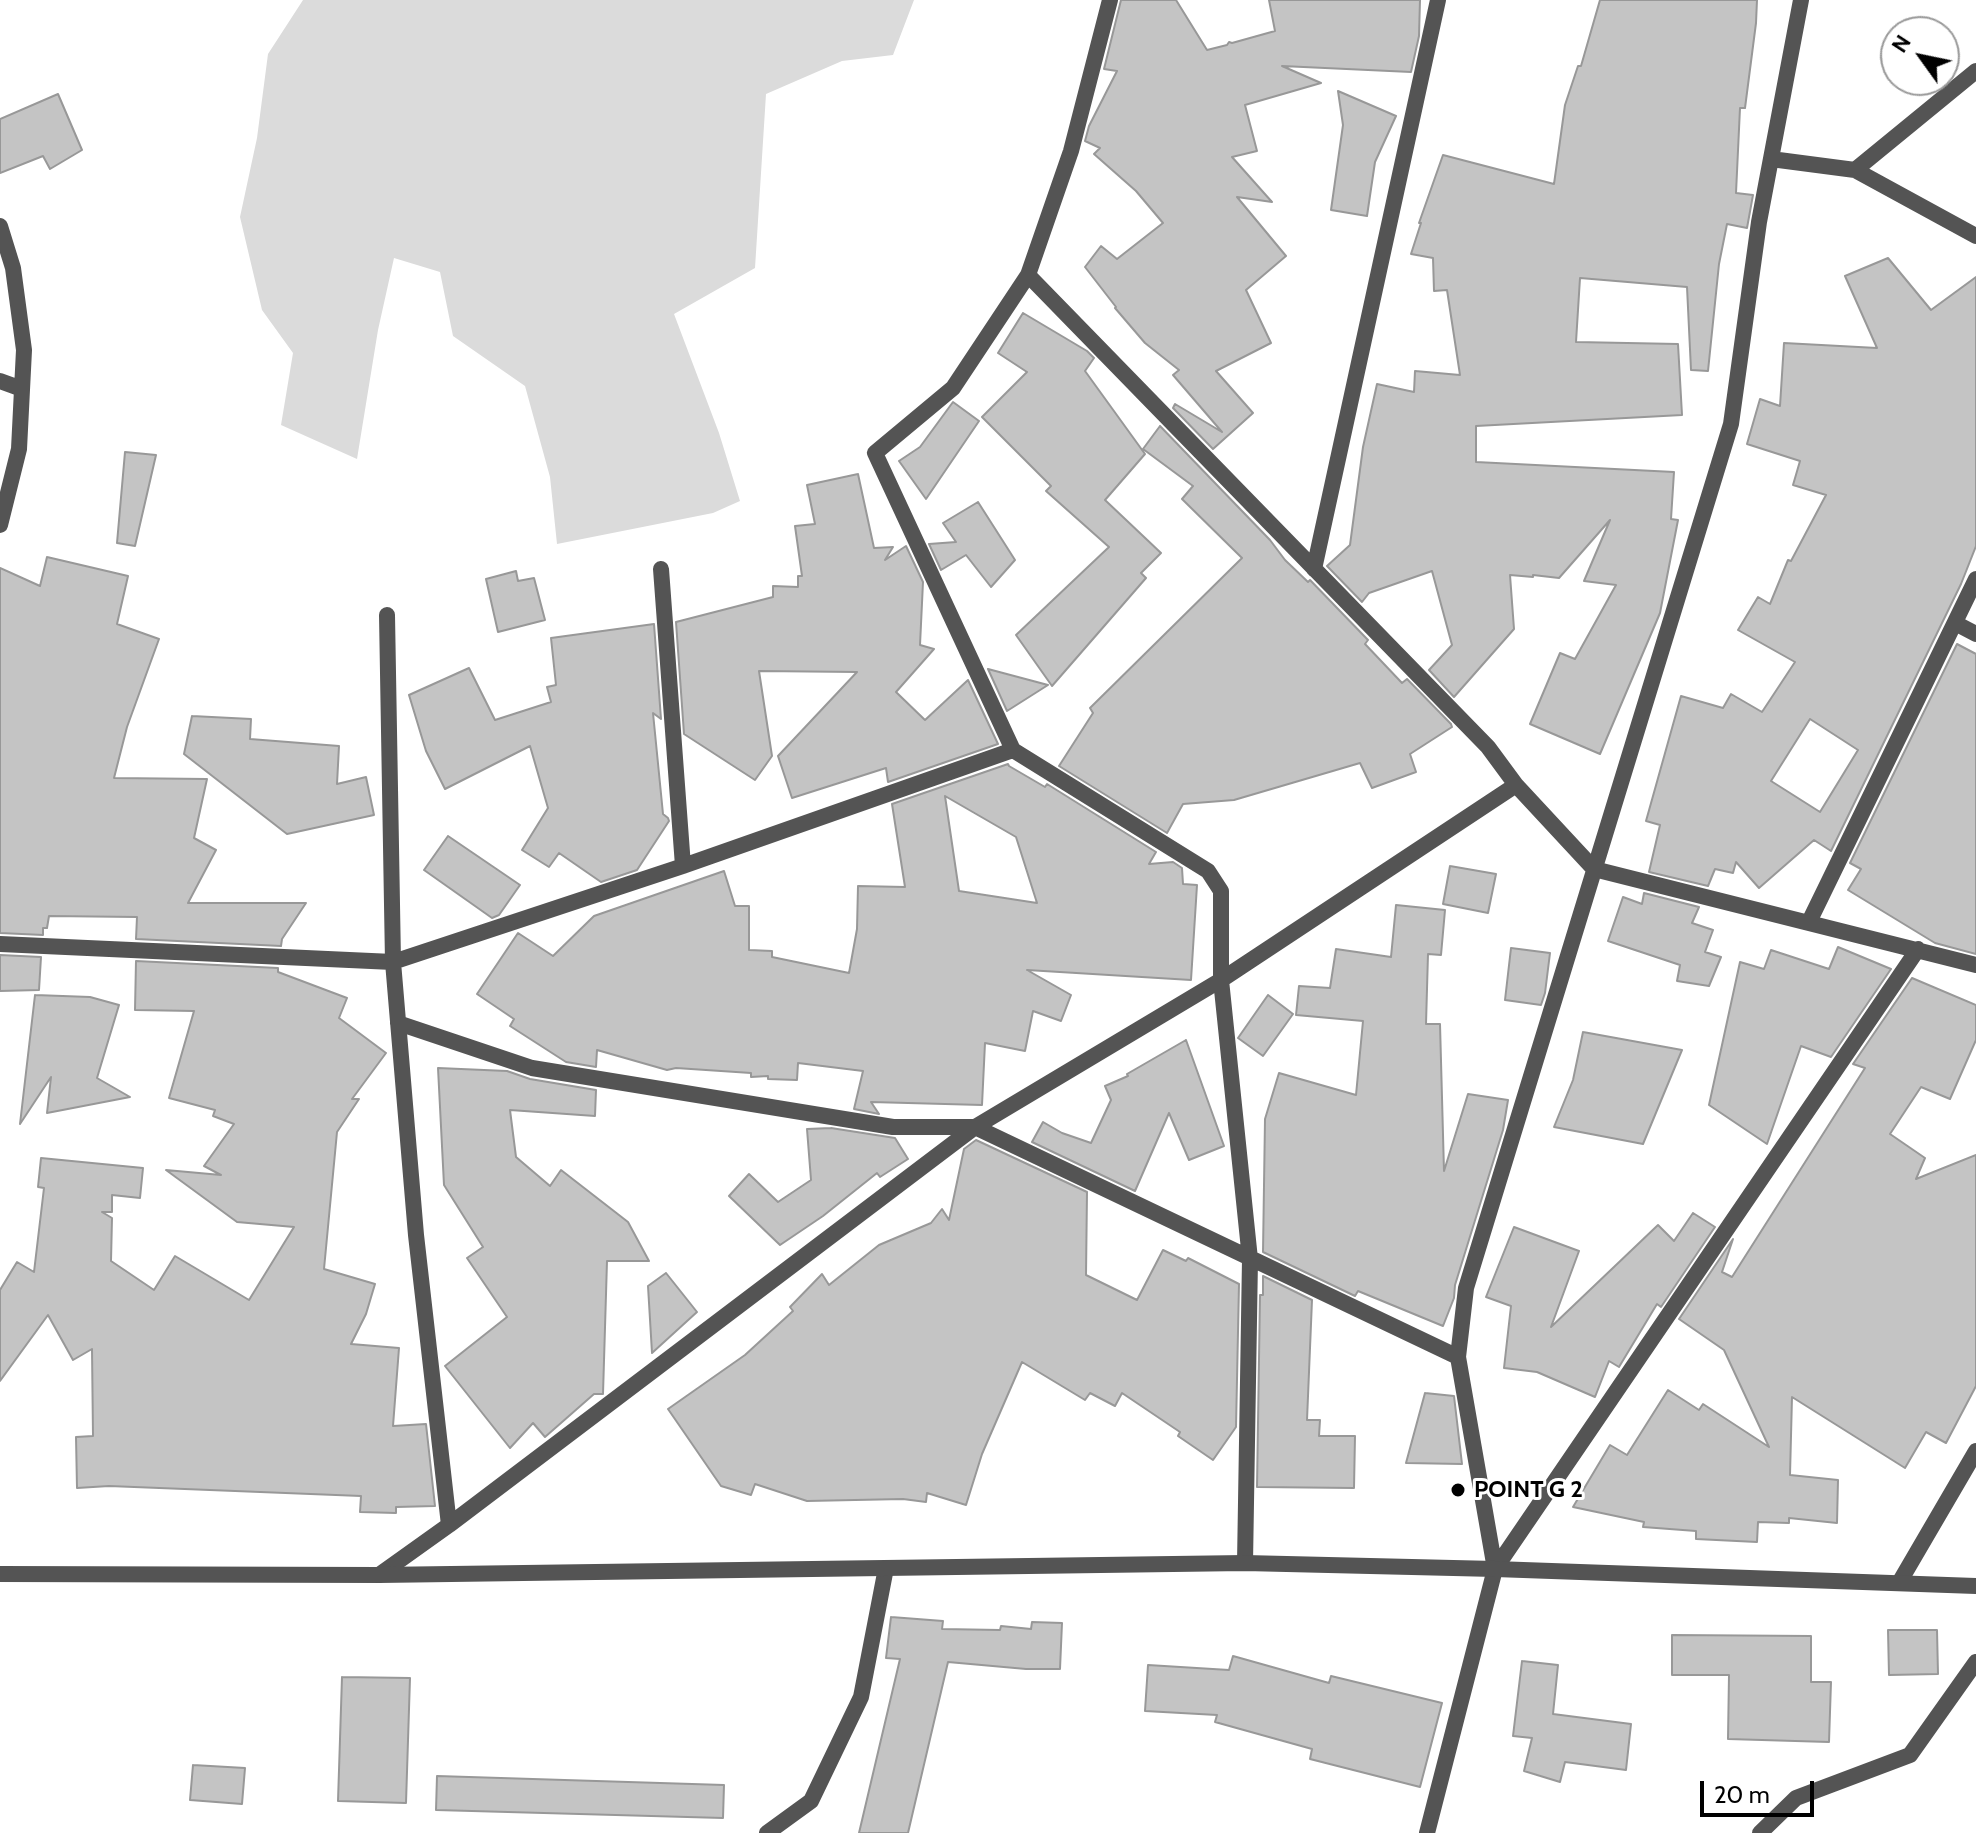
<!DOCTYPE html>
<html>
<head>
<meta charset="utf-8">
<style>
  body { margin:0 }
  #map { position:relative; width:1976px; height:1833px; overflow:hidden; background:#fff; font-family:Cabin,sans-serif }
  canvas { display:block }
  .north { position:absolute; left:1880px; top:16px; width:80px; height:80px; box-sizing:border-box; background:#fff; border:2px solid #999; border-radius:50%; rotate:303deg; font-size:22px; font-weight:700; line-height:32px; text-align:center; color:#000 }
  .north::after { content:''; display:block; margin:auto; width:28px; height:36px; background:#000; clip-path:polygon(50% 0,100% 100%,50% 72%,0 100%) }
  .scale { position:absolute; left:1700px; top:1781px; width:114px; height:36px; box-sizing:border-box; border:4px solid #000; border-top:0; padding-left:10px; font-size:24px; line-height:28px; white-space:nowrap; color:#000; -webkit-text-stroke:6px #fff; paint-order:stroke }
</style>
</head>
<body>
<div id="map">
<canvas width="1976" height="1833"></canvas>
<div class="north">N</div>
<div class="scale">20 m</div>
</div>
<script>
const ctx = document.querySelector('canvas').getContext('2d');
ctx.lineJoin = 'round';
function fill(path, color) { ctx.fillStyle = color; ctx.fill(path, 'evenodd'); }
const shape = rows => new Path2D(rows.map(r => 'M' + r).join(''));
function strokePath(path, color, width, dash) { ctx.strokeStyle = color; ctx.lineWidth = width; ctx.lineCap = dash ? 'butt' : 'round'; ctx.setLineDash(dash || []); ctx.stroke(path); }
function label(font, color, halo, rows, align = 'center') {
  ctx.font = font + ' Cabin,sans-serif'; ctx.lineWidth = 6; ctx.setLineDash([]); ctx.textBaseline = 'middle'; ctx.strokeStyle = halo; ctx.fillStyle = color; for (const [text, x, y, turn = 0] of rows) {
    ctx.save(); ctx.translate(x, y); ctx.rotate((+turn || 0) * Math.PI / 180); ctx.textAlign = isNaN(turn) ? turn : align; if (halo) ctx.strokeText(text, 0, 0); ctx.fillText(text, 0, 0); ctx.restore();
  }
}
fill(shape([
  [303,0,914,0,893,55,842,61,766,94,755,268,674,314,719,433,740,501,713,513,557,544,550,477,525,386,453,336,440,272,394,258,378,330,357,459,281,425,293,353,262,310,240,217,257,138,268,54]
]), '#dbdbdb');
const building = shape([
  [1121,0,1176,0,1207,50,1227,45,1229,42,1232,43,1275,31,1269,0,1420,0,1419,36,1411,72,1282,66,1321,83,1245,105,1257,151,1232,157,1272,202,1237,197,1286,256,1246,290,1271,343,1216,371,1253,413,1213,449,1173,408,1175,404,1222,432,1173,375,1179,370,1145,343,1115,308,1116,307,1085,267,1101,246,1117,259,1163,223,1136,191,1094,154,1100,148,1085,141,1089,126,1117,71,1104,69,1121,0],
  [1600,0,1757,0,1756,23,1745,108,1740,108,1736,193,1753,195,1747,228,1727,224,1719,264,1708,371,1691,370,1687,287,1580,278,1576,342,1678,344,1682,415,1476,426,1476,462,1674,472,1671,519,1678,520,1660,613,1600,754,1530,724,1560,653,1575,659,1616,585,1584,581,1610,520,1559,578,1533,575,1533,577,1510,575,1514,629,1454,697,1429,670,1452,645,1432,571,1369,593,1362,602,1327,566,1350,545,1363,447,1377,384,1414,392,1415,371,1460,375,1447,290,1434,291,1433,258,1411,254,1421,223,1419,223,1443,155,1554,184,1565,105,1578,66,1581,66,1600,0],
  [1338,91,1396,116,1375,162,1367,216,1331,210,1343,125,1338,91],
  [58,94,82,150,50,169,43,156,0,173,0,119,58,94],
  [1888,258,1931,310,1976,277,1976,546,1961,584,1831,851,1814,840,1759,888,1736,862,1733,873,1715,869,1708,886,1649,872,1660,825,1646,821,1681,696,1723,708,1731,694,1762,712,1795,662,1738,630,1758,597,1770,604,1788,560,1791,561,1826,495,1793,485,1800,461,1747,444,1760,399,1780,406,1784,343,1877,348,1845,276,1888,258],
  [1810,719,1858,750,1820,812,1771,781,1810,719],
  [1023,313,1087,351,1094,358,1085,371,1145,454,1105,500,1161,553,1141,573,1146,578,1052,686,1016,635,1109,547,1046,491,1051,486,982,417,1027,372,998,353,1023,313],
  [953,402,979,421,926,499,899,461,920,447,953,402],
  [1160,426,1270,540,1285,560,1308,582,1310,580,1368,640,1365,644,1402,683,1407,679,1451,724,1452,727,1410,754,1416,772,1372,788,1360,763,1234,800,1183,804,1167,833,1059,766,1093,713,1090,708,1242,558,1182,499,1193,486,1143,449,1160,426],
  [125,452,156,455,135,546,117,543,125,452],
  [858,474,874,548,893,547,885,560,906,546,923,582,920,645,934,649,896,692,925,720,968,680,998,744,888,782,886,768,792,798,778,756,857,672,759,671,772,756,755,780,684,734,676,622,773,597,773,586,798,587,798,576,802,576,795,526,815,524,807,485,858,474],
  [978,502,1015,560,991,587,966,555,941,570,929,544,956,542,943,523,978,502],
  [47,557,128,576,117,624,159,639,127,727,114,778,207,779,194,838,216,850,188,903,306,903,282,939,281,946,136,939,137,917,49,916,47,928,43,928,43,935,0,933,0,568,40,586,47,557],
  [516,571,518,581,534,578,545,620,498,632,486,579,516,571],
  [654,624,661,719,653,713,663,814,668,818,669,821,637,870,601,882,559,853,549,867,522,850,548,808,530,746,445,789,426,751,409,695,469,668,495,720,551,702,547,687,556,685,551,638,654,624],
  [1957,644,1976,654,1976,954,1935,943,1848,890,1861,869,1850,863,1957,644],
  [988,669,1048,685,1007,711,988,669],
  [192,716,251,719,250,739,339,746,337,784,366,777,374,815,287,834,184,754,192,716],
  [1008,764,1009,766,1045,787,1047,784,1156,852,1149,864,1173,862,1182,868,1183,884,1197,885,1191,980,1027,970,1071,995,1061,1021,1033,1011,1025,1051,985,1043,982,1105,871,1102,879,1114,854,1109,863,1071,798,1063,797,1080,768,1079,768,1076,751,1077,751,1073,676,1068,667,1070,597,1050,596,1067,566,1062,510,1026,514,1019,477,994,518,933,553,956,594,916,724,871,735,906,749,906,749,950,772,951,772,957,849,973,857,929,858,886,905,887,892,804,1008,764],
  [945,796,1016,837,1037,903,959,891,945,796],
  [448,836,520,885,499,915,492,918,424,870,448,836],
  [1450,866,1496,874,1488,913,1443,904,1450,866],
  [1644,893,1699,907,1692,923,1713,930,1705,952,1721,957,1709,986,1677,981,1680,965,1608,941,1623,897,1642,904,1644,893],
  [1396,905,1445,910,1441,955,1428,954,1426,1024,1440,1024,1444,1171,1468,1094,1508,1100,1503,1130,1455,1285,1454,1298,1443,1326,1358,1291,1355,1296,1263,1252,1265,1119,1279,1073,1356,1095,1363,1021,1296,1015,1299,986,1330,988,1336,949,1391,957,1396,905],
  [1838,947,1891,969,1831,1057,1801,1046,1767,1144,1709,1105,1740,962,1764,969,1771,950,1829,969,1838,947],
  [1511,948,1550,953,1545,993,1541,1005,1505,1000,1511,948],
  [0,955,41,957,39,990,0,991,0,955],
  [136,961,278,968,278,972,347,998,339,1018,386,1053,352,1099,359,1099,337,1132,324,1269,375,1284,366,1314,351,1344,399,1348,393,1426,426,1424,435,1506,396,1507,396,1513,360,1512,361,1496,109,1486,77,1488,76,1437,93,1436,92,1349,73,1360,48,1315,0,1381,0,1290,17,1262,34,1272,44,1188,38,1187,41,1158,143,1168,140,1198,112,1195,112,1212,102,1212,112,1218,111,1261,154,1290,175,1256,249,1300,294,1227,237,1222,166,1170,221,1175,204,1166,234,1124,213,1116,215,1110,169,1098,194,1011,135,1010,136,961],
  [1912,978,1976,1005,1976,1040,1950,1099,1921,1087,1890,1134,1925,1158,1916,1179,1976,1155,1976,1386,1946,1443,1926,1432,1905,1468,1792,1397,1790,1475,1838,1480,1837,1523,1789,1518,1789,1523,1758,1522,1757,1542,1696,1539,1696,1531,1643,1527,1644,1522,1573,1507,1610,1445,1627,1455,1668,1390,1699,1410,1703,1404,1769,1447,1724,1350,1679,1319,1733,1239,1722,1272,1732,1277,1865,1068,1853,1064,1912,978],
  [35,995,90,997,119,1005,97,1078,130,1097,47,1113,51,1077,20,1124,35,995],
  [1268,995,1293,1014,1263,1056,1238,1038,1268,995],
  [1583,1032,1682,1050,1643,1144,1554,1127,1573,1080,1583,1032],
  [1186,1040,1224,1146,1189,1160,1169,1113,1135,1191,1032,1142,1043,1122,1062,1133,1091,1143,1111,1100,1105,1086,1128,1076,1127,1074,1186,1040],
  [438,1068,507,1071,530,1079,596,1090,595,1116,510,1110,516,1157,550,1186,561,1170,628,1222,649,1261,607,1261,603,1394,594,1394,545,1437,533,1423,510,1448,445,1366,507,1317,467,1258,483,1247,444,1185,438,1068],
  [831,1128,895,1138,908,1159,880,1177,877,1173,823,1216,780,1245,729,1196,749,1174,778,1202,811,1180,807,1129,831,1128],
  [976,1140,1087,1192,1086,1275,1137,1300,1163,1250,1186,1261,1188,1258,1239,1284,1236,1427,1213,1460,1178,1436,1180,1432,1122,1393,1115,1406,1090,1393,1085,1400,1022,1362,982,1454,966,1505,927,1493,926,1502,903,1499,807,1501,755,1484,751,1495,721,1486,668,1409,745,1355,793,1311,790,1307,822,1274,829,1285,879,1245,931,1223,942,1209,949,1220,964,1149,976,1140],
  [1693,1213,1715,1227,1661,1307,1657,1304,1619,1367,1609,1361,1595,1397,1537,1372,1504,1368,1511,1306,1486,1297,1514,1227,1579,1251,1551,1327,1658,1225,1674,1241,1693,1213],
  [666,1273,697,1312,652,1353,648,1286,666,1273],
  [1263,1276,1312,1300,1307,1420,1320,1420,1319,1436,1355,1436,1354,1488,1257,1487,1260,1295,1263,1295,1263,1276],
  [1425,1393,1454,1396,1462,1464,1406,1463,1425,1393],
  [891,1617,943,1621,942,1629,1000,1630,1001,1626,1031,1629,1032,1622,1062,1623,1060,1669,1026,1669,948,1662,908,1833,859,1833,900,1659,886,1658,891,1617],
  [1888,1630,1937,1630,1938,1674,1889,1675,1888,1630],
  [1672,1635,1811,1636,1811,1682,1831,1682,1829,1742,1728,1739,1729,1675,1672,1675,1672,1635],
  [1233,1656,1329,1683,1331,1676,1442,1703,1420,1787,1310,1759,1312,1749,1215,1722,1217,1715,1145,1711,1148,1665,1229,1670,1233,1656],
  [1522,1661,1558,1665,1553,1714,1631,1724,1626,1770,1565,1762,1560,1782,1524,1771,1532,1738,1513,1736,1522,1661],
  [342,1677,410,1678,406,1803,338,1801,342,1677],
  [193,1765,245,1768,242,1804,190,1800,193,1765],
  [437,1776,724,1785,723,1818,436,1810,437,1776]
]);
fill(building, '#c4c4c4');
strokePath(building, '#989898', 2);
strokePath(shape([
  [767,1833,811,1801,861,1697,886,1568],
  [1427,1833,1495,1569],
  [1760,1833,1796,1798,1910,1755,1976,1662]
]), '#545454', 16);
strokePath(shape([
  [1771,159,1855,170,1976,71],
  [1855,170,1976,236],
  [0,226,13,268,24,350,19,449,0,525],
  [1028,275,1488,747,1516,785,1594,869,1976,965],
  [0,381,22,389],
  [661,569,683,866],
  [1314,569,1438,0],
  [387,615,393,962,416,1235,449,1525],
  [1955,623,1976,634],
  [1013,750,875,453,953,388,1028,275,1071,151,1110,0],
  [1809,922,1976,579],
  [0,944,393,962,683,866,1013,750,1208,871,1221,891,1221,980,1250,1259,1245,1563],
  [398,1023,532,1068,893,1127,975,1127,1458,1357],
  [1495,1569,1458,1357,1466,1288,1731,424,1759,222,1801,0],
  [1495,1569,1918,949],
  [379,1575,449,1525,975,1127,1221,980,1516,785],
  [1899,1583,1976,1451]
]), '#545454', 16);
strokePath(shape([
  [0,1574,379,1575,1245,1563,1495,1569,1976,1586]
]), '#545454', 16);
for (const [x, y, r, color] of [
  [1458,1490,8,"#000"]
]) { const dot = new Path2D(); dot.arc(x, y, r, 0, 2 * Math.PI); ctx.fillStyle = color; ctx.fill(dot); strokePath(dot, '#fff', 3); }
label('bold 24px', '#000', '#fff', [
  ["POINT G 2",1474,1490]
], 'left');
</script>
</body>
</html>
